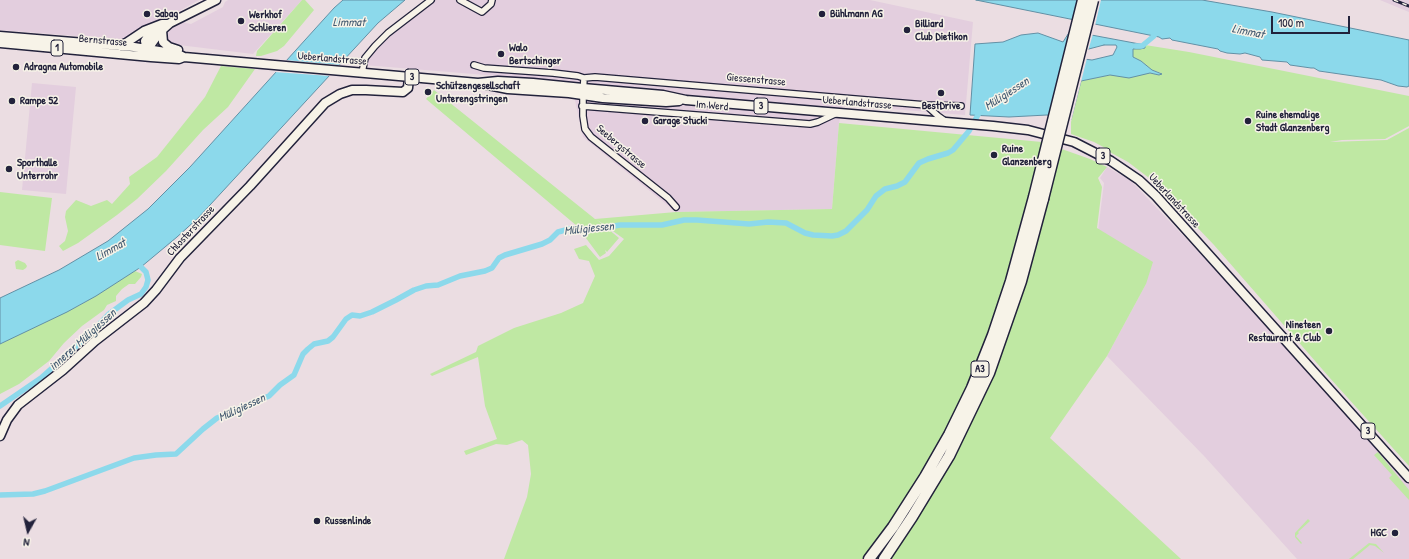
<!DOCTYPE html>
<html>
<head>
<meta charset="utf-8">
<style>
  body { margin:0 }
  #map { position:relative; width:1409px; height:559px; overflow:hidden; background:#ebdde2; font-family:"Patrick Hand",sans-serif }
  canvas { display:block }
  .north { position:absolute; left:8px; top:511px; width:40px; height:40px; -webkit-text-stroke:3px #f7f3e8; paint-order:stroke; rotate:188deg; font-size:11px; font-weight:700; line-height:16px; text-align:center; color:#22223b }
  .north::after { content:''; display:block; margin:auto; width:14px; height:18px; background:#22223b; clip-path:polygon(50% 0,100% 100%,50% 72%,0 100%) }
  .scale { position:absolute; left:1271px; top:16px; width:79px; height:18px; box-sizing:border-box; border:2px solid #22223b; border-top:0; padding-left:5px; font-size:12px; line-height:14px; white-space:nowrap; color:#22223b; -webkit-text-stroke:3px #f7f3e8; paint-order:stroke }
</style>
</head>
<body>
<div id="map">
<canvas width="1409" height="559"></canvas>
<div class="north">N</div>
<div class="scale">100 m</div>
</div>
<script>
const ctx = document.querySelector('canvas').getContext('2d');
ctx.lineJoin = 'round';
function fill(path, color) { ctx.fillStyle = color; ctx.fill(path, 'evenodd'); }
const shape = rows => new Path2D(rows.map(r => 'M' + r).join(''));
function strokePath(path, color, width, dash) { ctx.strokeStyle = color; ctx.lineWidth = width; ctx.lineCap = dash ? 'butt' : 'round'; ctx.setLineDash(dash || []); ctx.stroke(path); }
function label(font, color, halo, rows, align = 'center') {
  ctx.font = font + ' "Patrick Hand",sans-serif'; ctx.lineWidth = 3; ctx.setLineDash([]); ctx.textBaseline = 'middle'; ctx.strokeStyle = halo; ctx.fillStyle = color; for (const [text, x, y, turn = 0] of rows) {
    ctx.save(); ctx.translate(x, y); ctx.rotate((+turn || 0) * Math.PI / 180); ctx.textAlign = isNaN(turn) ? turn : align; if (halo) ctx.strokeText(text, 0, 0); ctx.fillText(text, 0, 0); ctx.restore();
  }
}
fill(shape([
  [0,0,199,0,179,11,185,23,191,24,223,7,225,2,228,0,302,0,253,54,154,42,0,30],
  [433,0,870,0,973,22,965,115,843,105,839,123,832,209,676,212,583,137,571,82,364,65,374,47],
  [1379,0,1409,0,1409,12,1380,0],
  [32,83,76,87,66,194,22,190],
  [1107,167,1130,180,1326,385,1409,478,1409,559,1297,559,1205,457,1107,356,1146,284,1098,231,1104,183,1100,178]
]), '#e3cede');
fill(shape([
  [302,0,305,0,314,10,284,46,277,51,261,56,256,56,257,51],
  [1145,45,1189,52,1409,96,1409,126,1385,139,1342,140,1330,142,1387,140,1409,128,1409,466,1329,377,1214,245,1153,181,1128,162,1106,150,1107,149,1094,142,1071,134,1071,120,1081,81,1110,75,1150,73,1159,75,1161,73,1152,70,1141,61,1133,57,1133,48,1145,48],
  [221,66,255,69,228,107,203,130,166,171,137,199,117,215,78,243,63,251,59,246,65,241,68,231,65,217,66,211,76,200,91,206,107,200,112,204,130,184,129,177,157,157,205,97],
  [434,90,595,219,676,212,832,209,839,123,1042,142,1090,159,1107,167,1098,178,1102,187,1097,228,1153,262,1146,284,1107,356,1050,438,1181,559,504,559,527,497,531,474,528,445,522,440,507,445,496,444,466,455,464,451,497,439,485,406,478,357,432,376,430,374,476,352,478,346,514,328,561,313,583,303,595,276,589,261,579,259,574,249,586,245,599,260,609,256,624,239,596,219,619,238,607,252,605,250,606,253,600,257,577,226,426,99],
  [0,192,52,198,45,251,0,245],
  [18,260,25,263,27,266,26,268,23,270,16,269,15,262],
  [135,271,142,274,141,277,135,284,129,284,122,289,116,296,116,301,107,305,104,310,82,326,64,343,49,361,19,384,0,394,0,344,80,305],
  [1378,452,1409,490,1409,500,1389,478,1392,475,1374,455],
  [1308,519,1310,521,1298,532,1299,533,1296,536,1302,543,1301,544,1295,537,1295,533],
  [1369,543,1376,544,1384,553,1375,546,1370,545,1353,559,1349,559]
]), '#bfe8a3');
const water = shape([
  [343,0,405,0,378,23,198,218,177,237,141,267,96,296,67,312,0,344,0,298,59,270,108,241,148,209,190,167,334,8,343,0],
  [976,0,1202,0,1272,12,1409,40,1409,86,1407,87,1398,86,1381,80,1319,71,1314,68,1311,68,1290,65,1287,62,1262,60,1260,57,1245,53,1240,54,1227,53,1220,51,1218,49,1172,40,1170,38,1162,39,1159,37,976,0],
  [1070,31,1145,45,1145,48,1140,49,1133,49,1133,57,1141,61,1152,70,1162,74,1159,75,1150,73,1129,78,1110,75,1081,81,1071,120,1047,115,1009,117,970,115,975,44,1003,42,1021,35,1038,33,1063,42,1070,31],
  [1104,45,1116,45,1117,47,1113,55,1092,60,1076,58,1085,50,1104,45]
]);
fill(water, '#8cd9eb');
strokePath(water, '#6290a5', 1);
fill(shape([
  [1077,0,1101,0,1095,26,1072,21],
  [1070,29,1093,34,1088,51,1078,56,1087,58,1071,122,1048,118],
  [285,60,341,65,330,76,274,72]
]), '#ebdde2');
strokePath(shape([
  [1136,46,1142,46,1154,36],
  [0,406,41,378,89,335,109,314,128,300,141,294,146,287,148,280,146,272,141,267],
  [0,495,33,494,45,491,134,458,156,455,176,454,203,429,217,418,269,396,280,385,294,375,303,354,308,349,314,344,328,341,333,337,346,319,352,315,360,316,372,312,396,300,414,290,426,286,438,285,460,276,485,271,492,268,499,258,505,255,542,244,550,240,558,232,573,228,590,230,620,225,662,225,684,220,697,220,749,224,768,222,786,223,805,233,813,235,832,236,838,235,846,231,867,210,876,196,885,189,897,186,905,182,919,163,928,159,948,153,953,150,969,131,979,113,981,111]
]), '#8cd9eb', 5.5);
const street = shape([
  [460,0,482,12,491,4,492,0],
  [474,65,484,68,553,73,578,76,584,78],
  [362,73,365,58,375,46,388,33,431,0],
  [926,105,938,116,945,121],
  [582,106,810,124,818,122,837,113],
  [676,207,668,198,591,137,585,129,583,116,583,98,584,78,595,77,926,105,961,106]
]);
const secondary = shape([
  [0,436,7,420,18,405,63,370,95,341,144,303,156,290,180,258,250,186,325,103,340,94,352,90,366,90,403,92,408,88,409,77]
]);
const primary = shape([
  [162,30,163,42,169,47,178,50],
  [0,36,134,47,178,54,184,57],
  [0,43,151,57,179,59,184,57,478,83,508,89,569,93,603,98,666,102,679,101],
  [120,46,126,43,144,31,162,24,168,24],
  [145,50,150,46,160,32,170,23,216,0],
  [147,52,145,41,153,29],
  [478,83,498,81,533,83,583,88,663,95,686,100,993,126,1028,130,1074,142,1111,161,1139,180,1156,196,1409,478]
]);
const highway = shape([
  [869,559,893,527,925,477,949,435,972,388,993,335,1011,281,1034,197],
  [884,559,912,517,949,456,989,373,1021,281,1043,199]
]);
strokePath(street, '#22223b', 8);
strokePath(secondary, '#22223b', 11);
strokePath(primary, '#22223b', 11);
strokePath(highway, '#22223b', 13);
strokePath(street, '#f7f3e8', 5.5);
strokePath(secondary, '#f7f3e8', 8);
strokePath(primary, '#f7f3e8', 8);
strokePath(highway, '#f7f3e8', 10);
const rail = shape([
  [1394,0,1409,6]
]);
strokePath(rail, '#22223b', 3);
strokePath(rail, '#f7f3e8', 1.5, [4.5]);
const highwayBridge = shape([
  [1034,197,1083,0],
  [1043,199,1093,0]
]);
strokePath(highwayBridge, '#22223b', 13, []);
strokePath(highwayBridge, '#f7f3e8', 10);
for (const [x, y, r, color] of [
  [147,14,4,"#22223b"],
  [822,14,4,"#22223b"],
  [241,21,4,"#22223b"],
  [907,30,4,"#22223b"],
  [501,54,4,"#22223b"],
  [16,67,4,"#22223b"],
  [428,92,4,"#22223b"],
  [941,93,4,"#22223b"],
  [12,101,4,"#22223b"],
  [645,121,4,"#22223b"],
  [1248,121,4,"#22223b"],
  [994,155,4,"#22223b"],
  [9,169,4,"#22223b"],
  [1329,331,4,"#22223b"],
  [317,521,4,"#22223b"],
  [1395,533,4,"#22223b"]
]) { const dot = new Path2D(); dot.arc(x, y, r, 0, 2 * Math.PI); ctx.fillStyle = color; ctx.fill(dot); strokePath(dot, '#f7f3e8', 1.5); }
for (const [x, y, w] of [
  [57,48,12],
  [412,77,14],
  [761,106,14],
  [1103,156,14],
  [980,369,18],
  [1368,431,14]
]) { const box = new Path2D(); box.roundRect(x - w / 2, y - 8, w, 16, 3); ctx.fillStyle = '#f7f3e8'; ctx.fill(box); strokePath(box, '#22223b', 1); }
label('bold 10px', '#22223b', null, [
  ["1",57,48],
  ["3",412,77],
  ["3",761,106],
  ["3",1103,156],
  ["A3",980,369],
  ["3",1368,431]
]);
label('bold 11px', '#22223b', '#f7f3e8', [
  ["Sabag",155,14],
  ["Bühlmann AG",830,14],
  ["Werkhof",249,15],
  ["Schlieren",249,28],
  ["Billiard",915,24],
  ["Club Dietikon",915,37],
  ["Walo",509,48],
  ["Bertschinger",509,61],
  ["Adragna Automobile",24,67],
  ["Schützengesellschaft",436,86],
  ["Unterengstringen",436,99],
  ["Rampe 52",20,101],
  ["BestDrive",941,106,"center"],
  ["Ruine ehemalige",1256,115],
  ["Stadt Glanzenberg",1256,128],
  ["Garage Stucki",653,121],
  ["Ruine",1002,149],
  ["Glanzenberg",1002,162],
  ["Sporthalle",17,163],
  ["Unterrohr",17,176],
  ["Nineteen",1321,325,"right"],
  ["Restaurant & Club",1321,338,"right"],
  ["Russenlinde",325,521],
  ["HGC",1387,533,"right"]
], 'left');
label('11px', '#22223b', '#f7f3e8', [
  ["Bernstrasse",103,41,5],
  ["Ueberlandstrasse",332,59,5],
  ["Giessenstrasse",756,80,5],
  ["Ueberlandstrasse",857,103,5],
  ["Im Werd",712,106,5],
  ["Seebergstrasse",621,147,40],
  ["Ueberlandstrasse",1174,201,47],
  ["Chlosterstrasse",191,231,-47]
]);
label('italic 12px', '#425970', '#f7f3e8', [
  ["Limmat",349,23],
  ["Limmat",1248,32,11],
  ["Müligiessen",1007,94,-33],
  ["Müligiessen",589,229,-6],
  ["Limmat",111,250,-29],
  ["innerer Müligiessen",83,340,-42],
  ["Müligiessen",242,408,-25]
]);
</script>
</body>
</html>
